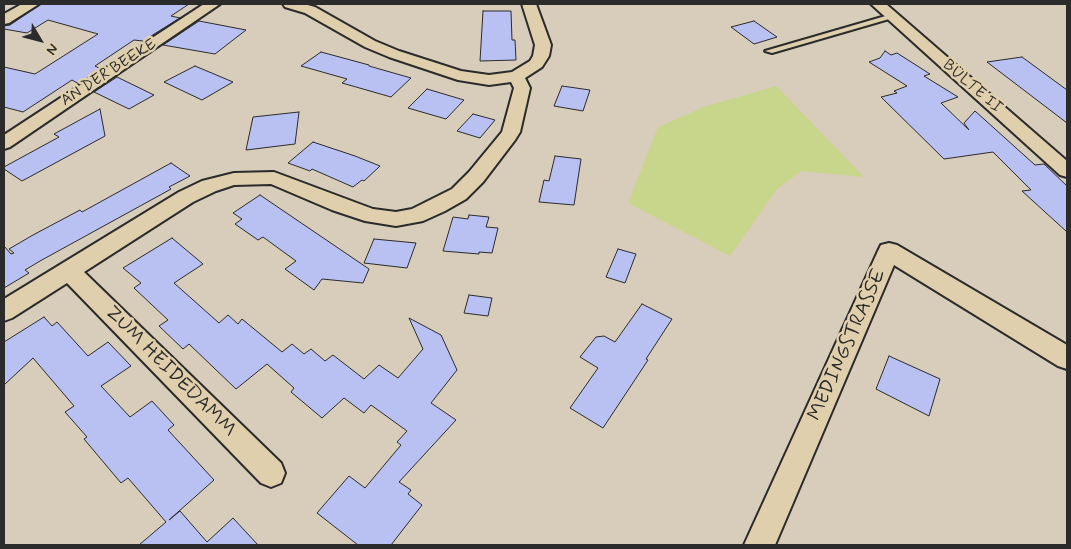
<!DOCTYPE html>
<html>
<head>
<meta charset="utf-8">
<style>
  body { margin:0 }
  #map { position:relative; width:1071px; height:549px; overflow:hidden; background:#d8ccba; font-family:Mynerve,sans-serif }
  canvas { display:block }
  .frame { position:absolute; inset:0; border:5px solid #2b2b2b; pointer-events:none }
  .north { position:absolute; left:15px; top:15px; width:50px; height:50px; -webkit-text-stroke:4px #e0cfac; paint-order:stroke; rotate:127deg; font-size:14px; font-weight:700; line-height:20px; text-align:center; color:#2b2b2b }
  .north::after { content:''; display:block; margin:auto; width:18px; height:22px; background:#2b2b2b; clip-path:polygon(50% 0,100% 100%,50% 72%,0 100%) }
</style>
</head>
<body>
<div id="map">
<canvas width="1071" height="549"></canvas>
<div class="frame"></div>
<div class="north">N</div>
</div>
<script>
const ctx = document.querySelector('canvas').getContext('2d');
ctx.lineJoin = 'round';
function fill(path, color) { ctx.fillStyle = color; ctx.fill(path, 'evenodd'); }
const shape = rows => new Path2D(rows.map(r => 'M' + r).join(''));
function strokePath(path, color, width, dash) { ctx.strokeStyle = color; ctx.lineWidth = width; ctx.lineCap = dash ? 'butt' : 'round'; ctx.setLineDash(dash || []); ctx.stroke(path); }
function label(font, color, halo, rows, align = 'center') {
  ctx.font = font + ' Mynerve,sans-serif'; ctx.lineWidth = 5; ctx.setLineDash([]); ctx.textBaseline = 'middle'; ctx.strokeStyle = halo; ctx.fillStyle = color; for (const [text, x, y, turn = 0] of rows) {
    ctx.save(); ctx.translate(x, y); ctx.rotate((+turn || 0) * Math.PI / 180); ctx.textAlign = isNaN(turn) ? turn : align; if (halo) ctx.strokeText(text, 0, 0); ctx.fillText(text, 0, 0); ctx.restore();
  }
}
fill(shape([
  [776,86,864,177,801,171,777,189,730,256,628,203,658,127,704,107]
]), '#c7d68a');
const building = shape([
  [41,4,189,4,171,16,180,18,143,41,134,40,95,66,101,69,79,84,72,80,23,112,4,107,4,67,35,74,98,34,48,20,27,33,4,29,4,26,10,25,41,4],
  [483,11,511,11,512,40,515,40,516,60,480,61,483,11],
  [199,21,246,30,215,54,163,45,199,21],
  [754,21,777,37,754,44,731,27,754,21],
  [885,51,891,55,897,53,930,74,924,76,958,97,941,103,969,130,964,123,975,111,1035,165,1044,164,1067,186,1067,232,1022,191,1031,190,993,152,944,159,881,97,897,93,894,91,907,86,869,62,880,58,885,51],
  [321,52,369,65,369,66,411,78,391,97,342,83,347,79,301,66,321,52],
  [1022,57,1067,90,1067,123,987,62,1022,57],
  [195,66,233,82,202,100,164,82,195,66],
  [117,77,154,95,129,109,94,92,117,77],
  [562,86,590,90,583,111,554,106,562,86],
  [427,89,464,100,446,119,408,108,427,89],
  [100,109,105,136,22,181,4,169,4,167,59,137,54,134,100,109],
  [299,112,295,144,246,150,253,117,299,112],
  [473,114,495,120,480,138,457,131,473,114],
  [313,142,355,156,380,166,364,181,362,180,353,187,312,169,310,171,288,163,313,142],
  [555,156,581,159,574,205,539,202,544,180,549,181,555,156],
  [171,163,190,176,169,187,171,189,162,194,40,261,25,270,29,273,4,288,4,246,11,254,14,253,9,249,33,235,80,210,82,212,171,163],
  [260,195,369,269,363,283,322,279,314,290,285,269,296,261,263,237,258,240,235,224,242,219,233,213,260,195],
  [469,215,489,217,486,227,498,228,492,253,479,252,479,254,443,251,453,217,468,219,469,215],
  [172,238,203,264,174,283,219,323,228,315,238,324,242,319,282,352,292,344,304,354,311,349,325,361,333,355,364,379,379,365,398,378,423,349,409,318,441,335,457,370,431,403,456,420,399,482,411,490,408,494,422,505,391,545,358,545,317,513,349,476,365,488,401,445,397,442,407,431,371,405,364,413,344,398,322,418,291,392,294,388,267,364,236,389,189,344,183,349,159,326,168,320,134,288,141,283,123,268,172,238],
  [374,239,416,243,407,268,364,263,374,239],
  [618,249,636,254,625,283,606,277,618,249],
  [469,295,492,298,488,316,464,313,469,295],
  [642,304,672,319,646,359,648,360,603,428,570,408,598,368,580,357,596,337,604,336,615,342,642,304],
  [44,317,52,326,57,322,88,356,108,342,131,366,101,386,130,417,152,401,174,425,168,430,214,480,169,520,180,511,207,542,233,518,258,545,139,545,166,522,128,478,121,483,84,439,87,437,65,412,74,406,33,358,4,385,4,342,44,317],
  [889,356,940,379,929,416,876,389,889,356]
]);
fill(building, '#b9c1f2');
strokePath(building, '#2b2b2b', 1);
const lane = shape([
  [889,15,896,17,772,53,765,51,889,15]
]);
const street = shape([
  [22,4,39,4,9,23,4,24,4,14,22,4],
  [204,4,220,4,10,147,4,149,4,135,204,4],
  [283,4,304,4,315,7,375,41,399,51,461,71,489,75,512,72,530,61,533,56,535,45,522,4,536,4,551,45,549,56,542,67,525,78,530,88,520,132,515,140,483,182,466,199,445,211,423,221,396,226,365,221,332,210,271,184,234,185,216,191,193,202,84,272,281,463,285,473,281,483,271,487,261,483,67,283,12,318,4,321,4,299,179,192,202,181,234,173,274,172,373,209,396,212,412,209,452,189,469,172,502,132,514,88,511,82,489,85,458,80,389,57,365,47,305,13,285,7,283,4],
  [871,4,886,4,1067,161,1067,177,1060,175,871,4],
  [889,243,897,245,1067,345,1067,369,1058,366,894,265,775,545,744,545,878,251,881,245,889,243]
]);
strokePath(lane, '#2b2b2b', 4);
strokePath(street, '#2b2b2b', 4);
fill(lane, '#e0cfac');
fill(street, '#e0cfac');
label('16px', '#2b2b2b', '#e0cfac', [
  ["AN DER BEEKE",109,73,-33],
  ["BÜLTE II",972,87,41]
]);
label('20px', '#2b2b2b', '#e0cfac', [
  ["MEDINGSTRASSE",848,345,-66],
  ["ZUM HEIDEDAMM",170,372,45]
]);
</script>
</body>
</html>
